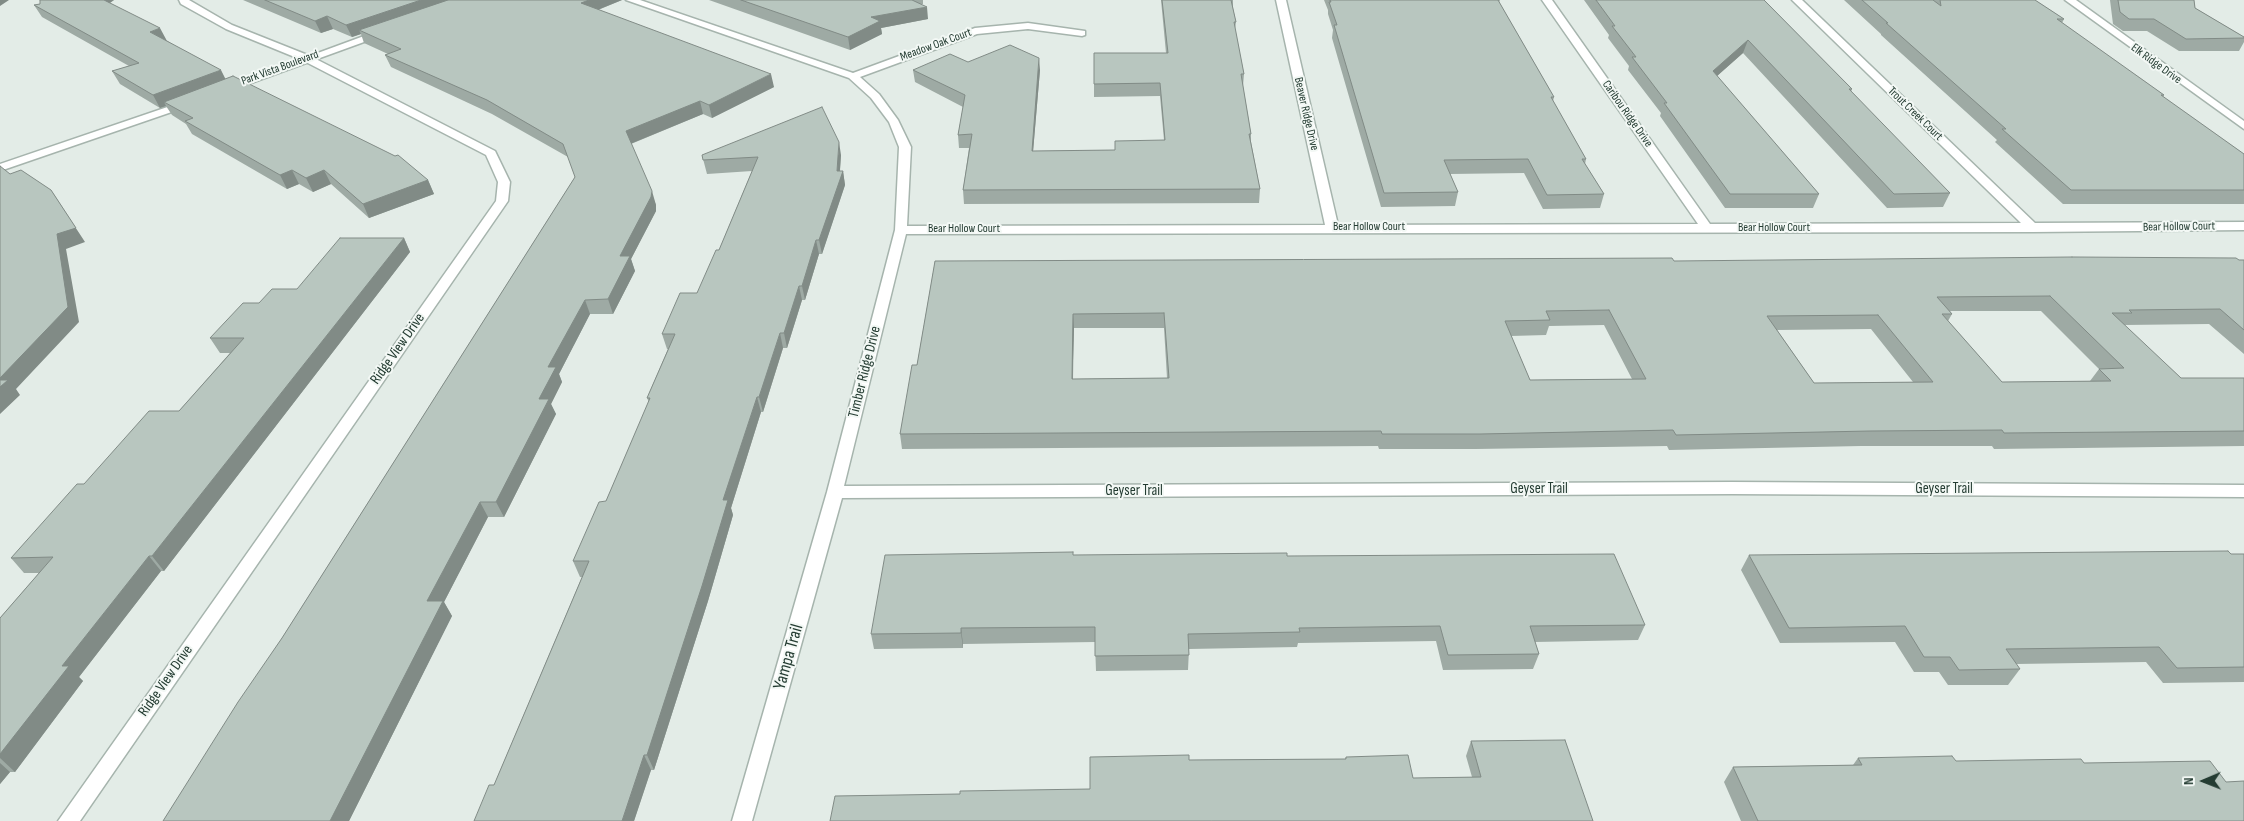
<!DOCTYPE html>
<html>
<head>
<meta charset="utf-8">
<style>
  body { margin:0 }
  #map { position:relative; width:2244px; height:821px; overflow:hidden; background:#e3ece7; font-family:"Sofia Sans Condensed",sans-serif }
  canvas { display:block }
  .north { position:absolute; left:2179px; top:756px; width:50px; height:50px; -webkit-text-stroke:4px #f3f8f5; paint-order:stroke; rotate:269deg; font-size:14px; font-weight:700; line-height:20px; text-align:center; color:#243c32 }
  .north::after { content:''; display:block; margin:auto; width:18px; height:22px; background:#243c32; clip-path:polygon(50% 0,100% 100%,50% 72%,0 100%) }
</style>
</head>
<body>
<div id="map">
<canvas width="2244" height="821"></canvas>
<div class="north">N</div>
</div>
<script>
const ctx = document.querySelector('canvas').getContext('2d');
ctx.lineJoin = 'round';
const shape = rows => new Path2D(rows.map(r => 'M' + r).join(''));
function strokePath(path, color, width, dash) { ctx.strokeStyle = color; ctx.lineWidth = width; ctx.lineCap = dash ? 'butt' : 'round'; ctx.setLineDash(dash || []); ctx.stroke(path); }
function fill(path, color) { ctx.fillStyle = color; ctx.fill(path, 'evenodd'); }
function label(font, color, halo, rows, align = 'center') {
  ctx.font = font + ' "Sofia Sans Condensed",sans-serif'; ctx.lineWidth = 4; ctx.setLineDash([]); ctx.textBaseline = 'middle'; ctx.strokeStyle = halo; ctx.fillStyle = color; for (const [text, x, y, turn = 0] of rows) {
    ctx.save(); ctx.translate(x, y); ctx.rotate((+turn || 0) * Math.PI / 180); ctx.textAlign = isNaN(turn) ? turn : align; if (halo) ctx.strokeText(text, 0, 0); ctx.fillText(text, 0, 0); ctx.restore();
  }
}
const minor = shape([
  [179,0,189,0,232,25,310,56,495,151,510,182,508,201,80,821,58,821,496,201,498,182,486,155,302,60,226,29,181,4,179,0],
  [626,0,640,0,853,73,975,28,1028,23,1085,31,1085,35,1082,36,1028,29,977,34,860,77,879,94,898,120,911,147,907,226,1325,225,1276,0,1286,0,1338,225,1698,224,1542,0,1552,0,1710,224,2021,223,1792,0,1802,0,2035,223,2244,222,2244,230,2033,232,906,234,844,486,1732,482,2244,485,2244,497,1732,494,842,498,752,821,732,821,827,492,895,230,899,147,889,122,871,98,849,78,626,0],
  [2065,0,2076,0,2244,121,2244,129,2065,0]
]);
const tertiary = shape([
  [383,29,388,32,386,34,229,91,221,91,220,89,383,29],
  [188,100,193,103,192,105,0,171,0,164,188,100]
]);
strokePath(minor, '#a6b4ad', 3);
strokePath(tertiary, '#a6b4ad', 3);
fill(minor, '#fff');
fill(tertiary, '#fff');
fill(shape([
  [114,0,110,3,225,79,428,180,434,194,369,218,331,184,313,192,299,184,287,189,192,134,186,124,172,115,166,106,160,108,120,84,112,71,129,66,42,17,34,5],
  [243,0,622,0,598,10,774,87,712,118,703,114,631,144,656,205,656,211,631,259,635,271,613,314,590,314,559,374,562,382,551,404,556,414,504,517,488,517,444,602,452,616,349,821,163,821,282,638,575,177,568,157,492,114,391,67,385,55,388,54,364,43,361,34,352,37,333,29,321,33],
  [709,0,923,0,923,4,921,4,928,19,881,28,882,34,850,50],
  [1161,0,1233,0,1233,8,1236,22,1235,29,1244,74,1243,86,1251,134,1251,142,1260,189,1259,203,964,204,963,190,969,148,959,148,958,135,963,107,915,82,913,70,968,62,1040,70,1033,151,1115,150,1164,140,1160,96,1094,97,1094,53,1166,53],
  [1324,0,1500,0,1499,2,1554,97,1553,101,1586,159,1585,164,1604,194,1600,208,1543,209,1524,173,1450,174,1458,192,1455,206,1381,207,1332,38,1333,30,1328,14,1328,10],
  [1584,0,1764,0,1852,89,1851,92,1950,193,1943,207,1887,208,1743,53,1717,76,1819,194,1813,208,1725,208,1660,116,1661,113,1628,70,1629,66,1608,38,1609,35],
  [1844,0,2035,0,2064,19,2062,23,2164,95,2163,97,2244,154,2244,204,2063,204,1995,142,1997,140,1881,35,1881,34],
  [2110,0,2194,0,2195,8,2244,37,2244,42,2239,51,2179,51,2147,31,2123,31,2113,24],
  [702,155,841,155,840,171,843,171,845,185,822,254,819,254,805,300,802,300,787,348,783,348,763,412,761,412,731,508,733,515,708,601,654,770,651,770,634,821,474,821,494,785,582,577,580,577,573,561,606,501,649,402,647,398,668,349,667,349,662,334,697,293,719,250,752,171,707,174],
  [404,238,410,252,164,571,161,571,79,677,83,681,15,772,10,772,0,784,0,618,39,573,24,573,11,558,84,484,179,411,230,353,220,353,210,338,259,303,297,289],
  [2244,260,2244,354,2209,324,2124,325,2181,378,2244,378,2244,446,1994,449,1992,446,1861,446,1669,450,1667,446,1476,449,1379,449,1378,446,902,449,900,434,917,365,935,261,1674,261],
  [1950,311,2041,311,2099,369,2090,381,2002,382,1948,321,1952,314],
  [1604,325,1632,379,1530,380,1511,336,1546,335,1549,326],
  [1074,328,1164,328,1167,378,1073,379],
  [1871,329,1913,382,1814,383,1777,330],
  [2244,554,2244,682,2163,683,2146,662,2016,664,2020,669,2008,685,1948,685,1939,672,1914,672,1895,642,1780,643,1741,570,1749,555],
  [1073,555,1287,556,1645,625,1638,640,1535,642,1539,654,1533,669,1443,670,1436,641,1298,643,1297,647,1189,649,1188,670,1096,671,1095,642,963,644,963,648,874,649,871,634],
  [1471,741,1593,821,960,794,1090,789,1189,760,1345,759,1346,757,1413,778,1472,777,1466,756],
  [1858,758,1956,761,2084,763,2244,821,1741,821,1724,782,1733,767,1853,765]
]), '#9eaaa4');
fill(shape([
  [0,0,9,0,0,6],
  [98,0,114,0,102,8],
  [421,0,461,0,359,30,361,34,352,37,346,25],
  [589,0,622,0,585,15,581,3],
  [927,7,928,19,881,28,882,34,850,50,848,37,871,17],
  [327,16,333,29,321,33,315,21],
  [160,28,167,41,150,32],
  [1748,40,1743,53,1708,84,1713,71],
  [1039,58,1040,70,1032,164,1032,151],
  [221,70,227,82,164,102,166,106,160,108,153,95],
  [771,74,774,87,712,118,709,105],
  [700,101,703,114,630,144,626,131],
  [839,142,841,155,839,182,843,171,845,185,822,254,819,240,837,171],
  [292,170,299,184,287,189,280,175],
  [324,170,331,184,313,192,306,178],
  [428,180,434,194,369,218,363,204],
  [51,190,85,242,66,249,79,322,16,389,20,395,0,414,0,378,57,234],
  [652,191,656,205,656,211,631,259,635,271,613,314,608,299,620,256],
  [404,238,410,252,164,571,152,556],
  [816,240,819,254,805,300,802,286],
  [799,286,802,300,787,348,784,333],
  [585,300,590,314,559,374,562,382,551,404,556,414,504,517,496,502,539,399,548,367],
  [1073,314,1074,328,1072,394,1072,379],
  [780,333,783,348,763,412,759,397],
  [757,397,761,412,731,508,733,515,708,601,654,770,647,755,723,500],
  [480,502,488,517,444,602,452,616,349,821,330,821,427,601],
  [149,556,161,571,79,677,83,681,15,772,0,758,0,754,62,666],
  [961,628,963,644,963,648,961,633],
  [644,755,651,770,634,821,622,821],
  [0,763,10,772,0,784]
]), '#818b86');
const building = shape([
  [40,0,104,0,160,28,150,32,221,70,153,95,112,71,139,63,34,5,40,4,40,0],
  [265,0,421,0,346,25,327,16,315,21,265,0],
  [448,0,589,0,581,3,771,74,709,105,700,101,626,131,652,191,651,197,620,256,630,256,608,299,585,300,548,367,556,367,539,399,549,399,496,502,480,502,427,601,443,601,330,821,163,821,238,702,282,638,575,177,563,144,487,100,385,55,401,49,359,30,448,0],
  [741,0,912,0,927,7,871,17,880,21,848,37,741,0],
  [1162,0,1231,0,1236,22,1234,22,1244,74,1241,74,1251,134,1249,134,1260,189,963,190,972,134,958,135,965,95,913,70,950,54,968,62,1010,45,1039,58,1032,151,1115,150,1115,141,1165,140,1160,83,1094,84,1094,53,1168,53,1162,0],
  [1330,0,1498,0,1554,97,1551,97,1586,159,1582,159,1604,194,1547,195,1528,159,1444,160,1458,192,1384,193,1334,25,1337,25,1329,2,1331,2,1330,0],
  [1596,0,1764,0,1852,89,1849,89,1950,193,1894,194,1748,40,1713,71,1819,194,1730,194,1664,103,1667,103,1632,57,1636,57,1612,26,1615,26,1596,0],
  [1862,0,1933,0,1941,6,1940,0,2035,0,2064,19,2057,19,2164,95,2161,95,2244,154,2244,190,2071,190,2002,129,2006,129,1886,23,1888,23,1862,0],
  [2118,0,2194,0,2195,8,2244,37,2244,38,2186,39,2154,19,2129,19,2120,12,2118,0],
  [233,76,395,156,398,155,428,180,363,204,324,170,306,178,292,170,280,175,185,121,193,118,164,102,233,76],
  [822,107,839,142,837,171,843,171,819,240,816,240,802,286,799,286,784,333,780,333,759,397,757,397,723,500,728,500,702,586,647,755,644,755,622,821,474,821,489,785,494,785,589,561,573,561,599,502,606,501,650,398,647,398,675,334,662,334,680,293,697,293,716,250,719,250,758,157,703,160,702,155,822,107],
  [0,166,10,174,21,170,51,190,76,228,57,234,68,307,0,378,0,166],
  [340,238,404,238,152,556,149,556,62,666,69,666,0,754,0,618,53,557,11,558,77,484,84,484,149,411,179,411,244,338,210,338,243,303,259,303,272,289,297,289,340,238],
  [2072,257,2236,258,2239,260,2244,260,2244,330,2220,309,2129,310,2132,313,2112,313,2181,378,2244,378,2244,431,2004,433,2002,430,1870,431,1676,435,1673,430,1480,434,1382,434,1381,431,900,434,912,365,917,365,935,261,1672,258,1674,261,2072,257],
  [2050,296,2124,368,2099,369,2111,381,2002,382,1942,314,1952,314,1937,297,2050,296],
  [1609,310,1646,379,1530,380,1505,321,1550,320,1546,311,1609,310],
  [1164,313,1169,378,1072,379,1073,314,1164,313],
  [1878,315,1933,382,1814,383,1767,316,1878,315],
  [0,380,8,380,0,387,0,380],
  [2228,551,2231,554,2244,554,2244,667,2177,668,2159,647,2006,649,2020,669,1959,670,1950,657,1924,657,1905,626,1789,628,1749,555,2228,551],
  [1073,552,1073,555,1287,553,1287,556,1614,554,1645,625,1530,626,1539,654,1448,655,1440,626,1299,628,1300,632,1188,634,1189,655,1095,656,1095,627,961,628,961,633,871,634,885,555,1073,552],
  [1565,740,1593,821,830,821,835,796,960,794,960,791,1090,789,1090,757,1189,755,1189,760,1346,759,1346,757,1408,755,1413,778,1481,777,1471,741,1565,740],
  [1952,756,1956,761,2081,759,2084,763,2210,761,2226,782,2244,781,2244,821,1758,821,1733,767,1862,765,1858,758,1952,756]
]);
fill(building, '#b8c6bf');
strokePath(building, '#818b86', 1);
label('12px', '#243c32', '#f3f8f5', [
  ["Meadow Oak Court",936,45,-20],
  ["Elk Ridge Drive",2156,64,36],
  ["Park Vista Boulevard",280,68,-20],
  ["Beaver Ridge Drive",1306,114,77],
  ["Caribou Ridge Drive",1627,114,55],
  ["Trout Creek Court",1915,114,44],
  ["Bear Hollow Court",1369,227],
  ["Bear Hollow Court",2179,227,-1],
  ["Bear Hollow Court",1774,228],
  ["Bear Hollow Court",964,229]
]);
label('15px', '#243c32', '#f3f8f5', [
  ["Ridge View Drive",398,349,-55],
  ["Timber Ridge Drive",865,372,-76],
  ["Geyser Trail",1539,489],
  ["Geyser Trail",1944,489],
  ["Geyser Trail",1134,491],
  ["Ridge View Drive",166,681,-55]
]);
label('18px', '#243c32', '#f3f8f5', [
  ["Yampa Trail",789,657,-74]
]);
</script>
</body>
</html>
